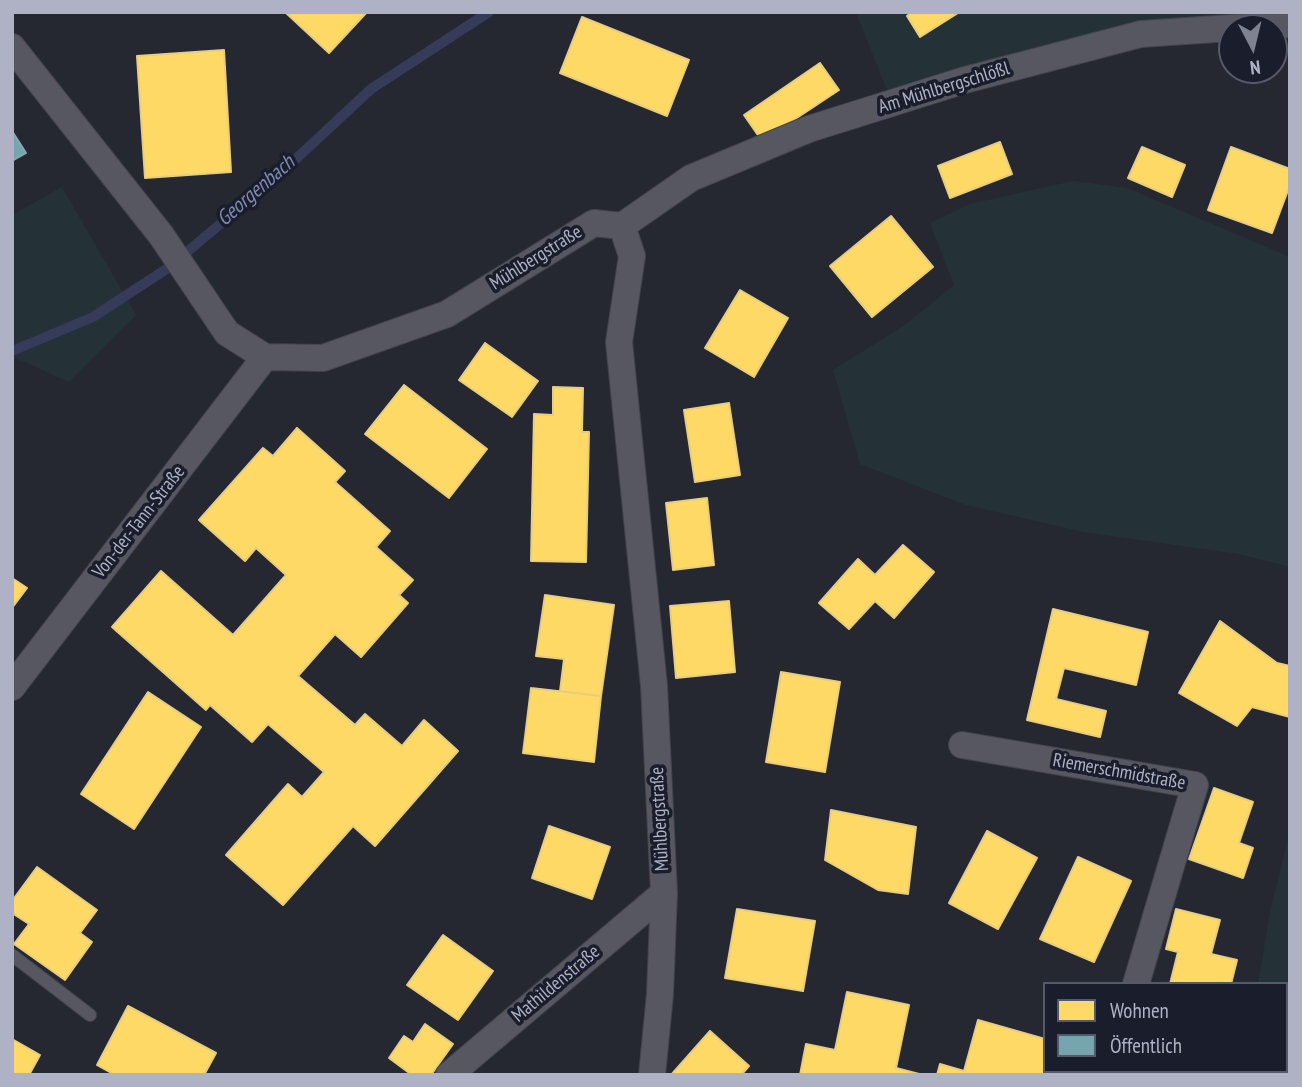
<!DOCTYPE html>
<html>
<head>
<meta charset="utf-8">
<style>
  body { margin:0 }
  #map { position:relative; width:1302px; height:1087px; overflow:hidden; background:#262831; font-family:"PT Sans Narrow",sans-serif }
  canvas { display:block }
  .frame { position:absolute; inset:0; border:14px solid #afb2c4; pointer-events:none }
  .legend { position:absolute; left:1043px; top:982px; width:245px; height:91px; box-sizing:border-box; background:#1a1d2c; border:2px solid #565969; margin:0; padding:9px 12px; list-style:none; font-size:21px; color:#afb2c4 }
  .legend li { display:flex; align-items:center; gap:14px; height:35px }
  .legend b { width:35px; border:2px solid #565969 }
  .north { position:absolute; left:1218px; top:14px; width:70px; height:70px; box-sizing:border-box; background:#1a1d2c; border:2px solid #565969; border-radius:50%; rotate:173deg; font-size:19px; font-weight:700; line-height:28px; text-align:center; color:#afb2c4 }
  .north::after { content:''; display:block; margin:auto; width:24px; height:32px; background:#7f8291; clip-path:polygon(50% 0,100% 100%,50% 72%,0 100%) }
</style>
</head>
<body>
<div id="map">
<canvas width="1302" height="1087"></canvas>
<div class="frame"></div>
<ul class="legend">
<li><b style="height:19px;background:#ffd966"></b>Wohnen</li>
<li><b style="height:19px;background:#76a5af"></b>Öffentlich</li>
</ul>
<div class="north">N</div>
</div>
<script>
const ctx = document.querySelector('canvas').getContext('2d');
ctx.lineJoin = 'round';
function fill(path, color) { ctx.fillStyle = color; ctx.fill(path, 'evenodd'); }
const shape = rows => new Path2D(rows.map(r => 'M' + r).join(''));
function strokePath(path, color, width, dash) { ctx.strokeStyle = color; ctx.lineWidth = width; ctx.lineCap = dash ? 'butt' : 'round'; ctx.setLineDash(dash || []); ctx.stroke(path); }
function label(font, color, halo, rows, align = 'center') {
  ctx.font = font + ' "PT Sans Narrow",sans-serif'; ctx.lineWidth = 7; ctx.setLineDash([]); ctx.textBaseline = 'middle'; ctx.strokeStyle = halo; ctx.fillStyle = color; for (const [text, x, y, turn = 0] of rows) {
    ctx.save(); ctx.translate(x, y); ctx.rotate((+turn || 0) * Math.PI / 180); ctx.textAlign = isNaN(turn) ? turn : align; if (halo) ctx.strokeText(text, 0, 0); ctx.fillText(text, 0, 0); ctx.restore();
  }
}
fill(shape([
  [856,12,1290,12,1141,34,892,103],
  [1073,181,1127,188,1290,257,1290,567,1239,554,1084,532,966,505,860,464,833,370,905,325,954,285,930,223,970,204],
  [62,187,136,315,69,382,16,358,12,360,12,215],
  [1290,831,1290,1050,1286,1050,1286,984,1258,984,1270,912]
]), '#243238');
const homes = shape([
  [285,12,367,12,329,53,285,12],
  [912,12,957,12,958,13,920,37,907,16,912,12],
  [582,17,689,60,667,116,560,73,582,17],
  [224,50,231,172,145,178,137,56,224,50],
  [820,63,839,90,762,141,744,115,820,63],
  [1000,142,1012,174,950,198,938,166,1000,142],
  [1142,147,1185,165,1172,197,1128,178,1142,147],
  [1231,147,1290,169,1290,185,1272,233,1208,210,1231,147],
  [891,216,933,267,872,317,830,266,891,216],
  [740,290,788,318,754,377,705,348,740,290],
  [485,343,538,381,512,417,459,380,485,343],
  [404,385,487,449,449,498,365,434,404,385],
  [553,387,583,388,582,432,589,432,586,562,531,561,534,414,553,415,553,387],
  [729,403,740,475,695,482,684,410,729,403],
  [297,428,345,471,335,482,390,531,376,547,413,580,399,595,408,603,361,657,335,634,298,676,355,725,365,714,402,746,424,720,458,751,375,846,353,826,283,905,226,855,288,784,302,797,324,772,268,724,252,742,210,705,206,710,112,627,161,571,233,635,286,575,256,548,245,561,199,520,263,448,273,456,297,428],
  [707,498,714,565,673,570,666,503,707,498],
  [903,545,934,572,894,618,875,601,849,629,819,603,858,559,875,575,903,545],
  [12,578,27,588,12,608,12,578],
  [545,595,614,605,601,696,560,691,564,659,536,656,545,595],
  [729,601,735,672,676,678,670,606,729,601],
  [1053,609,1148,632,1136,685,1064,668,1056,699,1106,711,1100,737,1027,720,1053,609],
  [1220,621,1277,663,1290,666,1290,717,1252,707,1237,726,1179,693,1220,621],
  [781,672,840,682,825,772,766,762,781,672],
  [531,688,601,696,594,762,523,753,531,688],
  [148,692,201,727,134,829,81,794,148,692],
  [1214,788,1253,802,1239,843,1253,848,1243,878,1189,859,1214,788],
  [831,810,916,827,908,894,878,890,825,860,831,810],
  [549,826,610,847,592,899,532,878,549,826],
  [987,831,1037,858,998,929,949,903,987,831],
  [1078,857,1131,881,1094,962,1040,939,1078,857],
  [37,867,97,910,80,933,92,942,65,980,14,944,29,924,12,913,12,901,37,867],
  [737,909,815,921,803,991,725,978,737,909],
  [1176,909,1220,920,1211,954,1237,960,1231,984,1170,984,1178,952,1166,949,1176,909],
  [443,935,493,971,458,1020,407,985,443,935],
  [847,992,909,1005,896,1068,923,1075,800,1075,806,1044,835,1050,847,992],
  [128,1006,216,1053,204,1075,115,1075,97,1065,128,1006],
  [978,1020,1045,1039,1047,1075,937,1075,940,1064,964,1071,978,1020],
  [425,1024,453,1044,431,1075,412,1075,389,1058,404,1036,413,1042,425,1024],
  [710,1031,749,1066,741,1075,671,1075,710,1031],
  [12,1039,40,1055,29,1075,12,1075,12,1039]
]);
fill(homes, '#ffd966');
strokePath(homes, '#e7cd82', 2);
const public = shape([
  [12,131,26,153,12,161,12,131]
]);
fill(public, '#76a5af');
strokePath(public, '#87a9b5', 2);
strokePath(shape([
  [12,351,93,317,168,268,283,171,371,89,489,12]
]), '#353b59', 10);
const service = shape([
  [12,955,90,1015]
]);
const minor = shape([
  [12,47,161,235,227,333,265,357,323,358,447,314,594,223,622,226,632,256,619,342,654,686,664,893,660,994,652,1075],
  [622,226,691,178,809,129,965,80,1141,34,1290,24],
  [12,687,265,357],
  [962,745,1195,785,1136,984],
  [449,1075,664,893],
  [1108,1075,1109,1071]
]);
strokePath(service, '#42434b', 14);
strokePath(minor, '#42434b', 28);
strokePath(service, '#565760', 12);
strokePath(minor, '#565760', 26);
label('19px', '#afb2c4', '#1a1d2c', [
  ["Am Mühlbergschlößl",944,88,-17],
  ["Mühlbergstraße",536,258,-32],
  ["Von-der-Tann-Straße",139,522,-52],
  ["Riemerschmidstraße",1119,772,10],
  ["Mühlbergstraße",660,819,-93],
  ["Mathildenstraße",556,984,-40]
]);
label('italic 21px', '#8089b0', '#1a1d2c', [
  ["Georgenbach",256,191,-41]
]);
</script>
</body>
</html>
